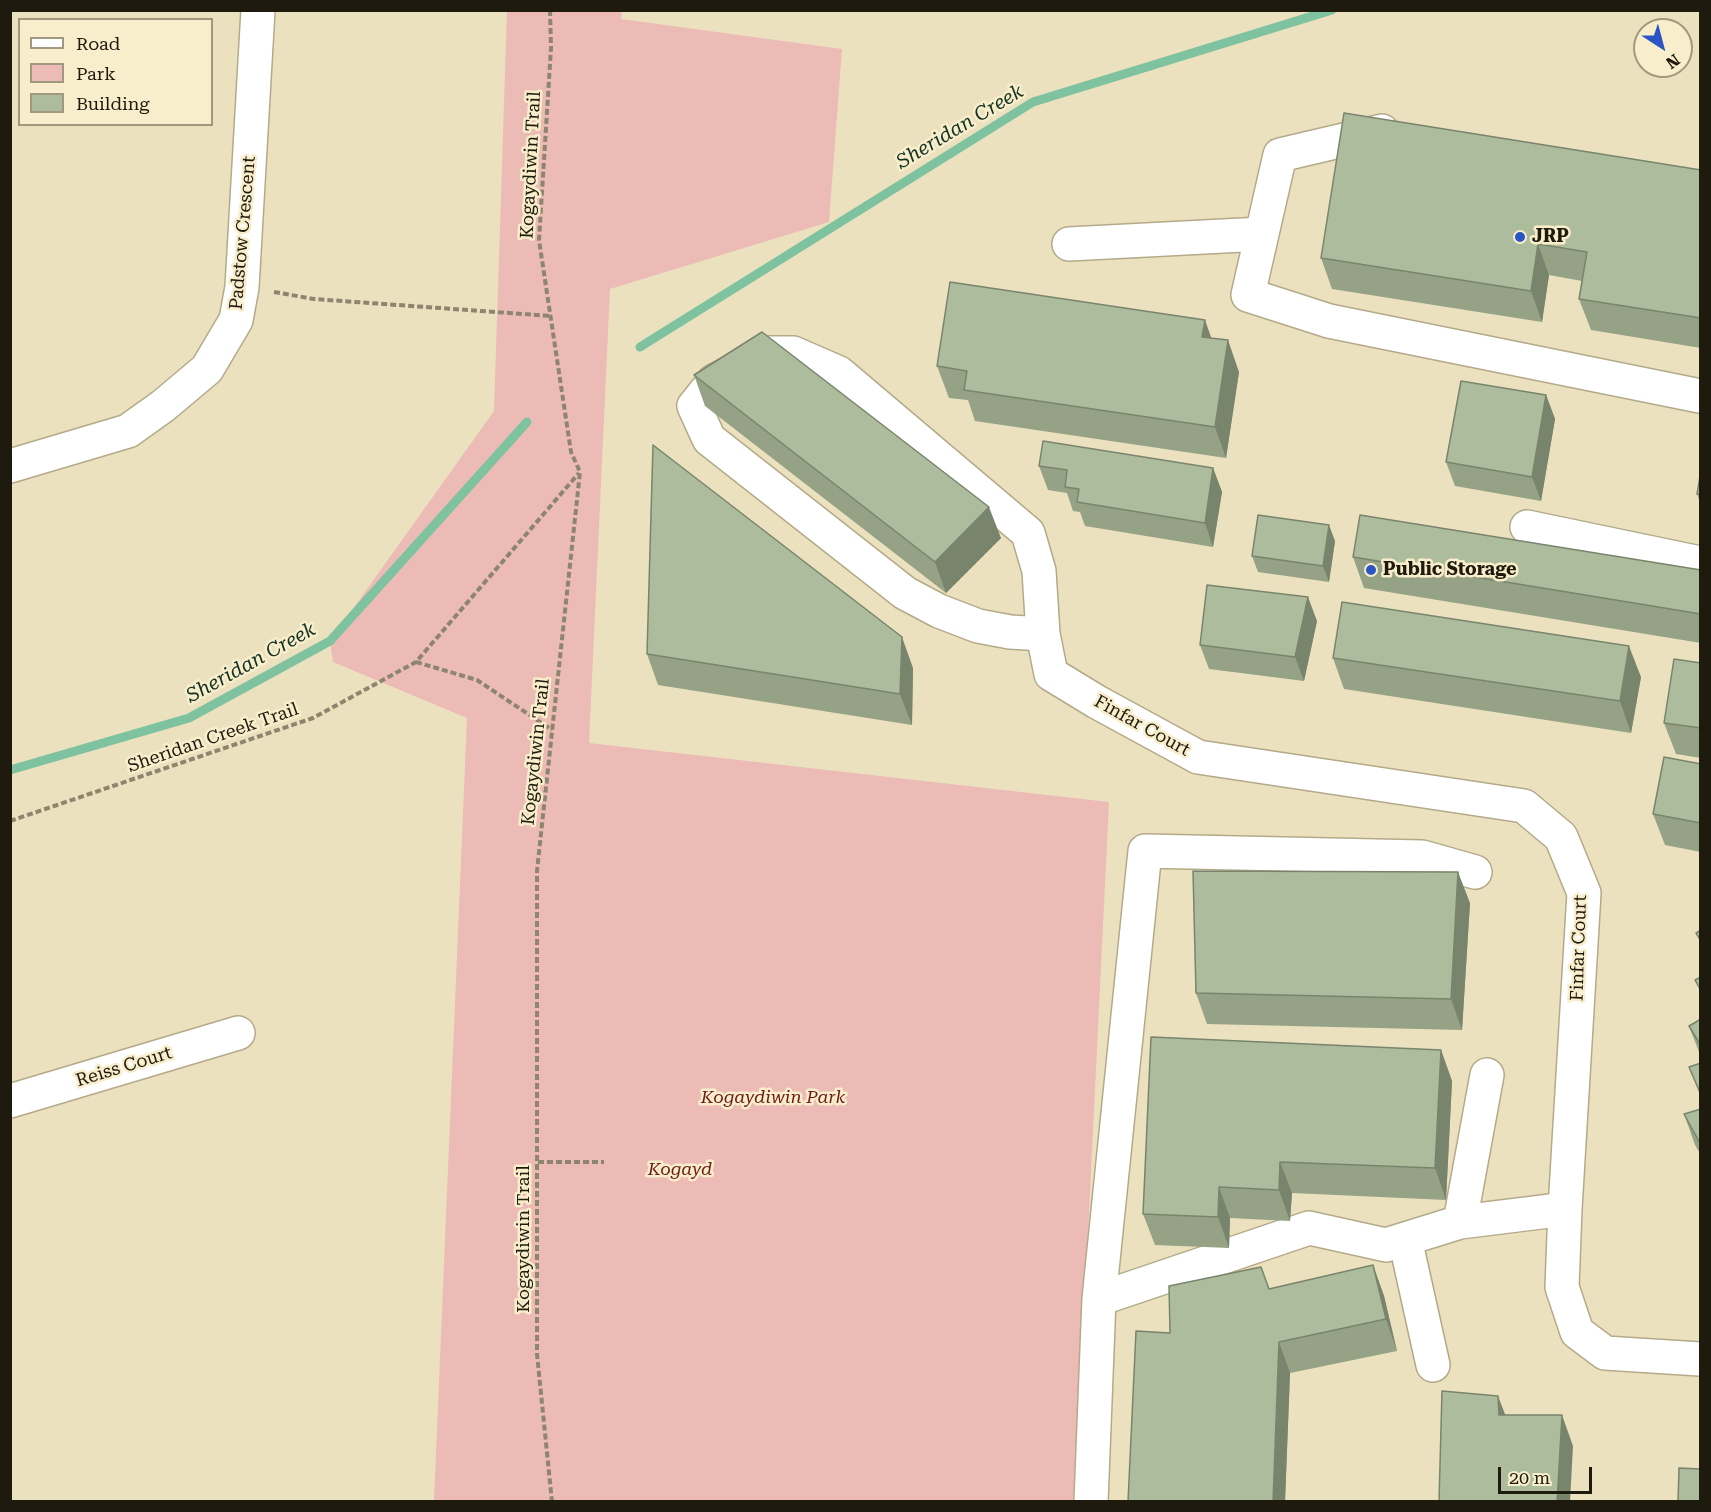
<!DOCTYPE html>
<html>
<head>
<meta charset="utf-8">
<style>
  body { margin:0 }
  #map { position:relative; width:1711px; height:1512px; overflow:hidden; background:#ebe1bf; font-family:"Roboto Serif",serif }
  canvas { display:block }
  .frame { position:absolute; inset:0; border:12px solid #1e1a0e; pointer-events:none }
  .legend { position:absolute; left:18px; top:18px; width:195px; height:108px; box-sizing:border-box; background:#f9eecb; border:2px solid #a1997f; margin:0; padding:8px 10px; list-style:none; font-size:18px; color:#1e1a0e }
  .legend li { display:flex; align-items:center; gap:12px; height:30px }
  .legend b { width:30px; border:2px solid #a1997f }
  .north { position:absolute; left:1633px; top:18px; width:60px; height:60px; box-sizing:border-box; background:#f9eecb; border:2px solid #a1997f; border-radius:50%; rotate:144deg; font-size:16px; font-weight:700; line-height:24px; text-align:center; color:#1e1a0e }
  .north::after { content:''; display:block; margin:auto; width:21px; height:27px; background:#2b55c4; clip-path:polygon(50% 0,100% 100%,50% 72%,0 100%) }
  .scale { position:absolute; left:1498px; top:1467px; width:94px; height:27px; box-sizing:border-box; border:3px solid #1e1a0e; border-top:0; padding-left:8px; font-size:18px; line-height:21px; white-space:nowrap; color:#1e1a0e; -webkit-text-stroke:4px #f9eecb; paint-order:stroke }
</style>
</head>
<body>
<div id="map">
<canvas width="1711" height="1512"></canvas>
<div class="frame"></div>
<ul class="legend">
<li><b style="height:8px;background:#fff"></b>Road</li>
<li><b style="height:16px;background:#ecbbb6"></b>Park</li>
<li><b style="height:16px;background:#adbc9c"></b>Building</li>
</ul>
<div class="north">N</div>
<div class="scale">20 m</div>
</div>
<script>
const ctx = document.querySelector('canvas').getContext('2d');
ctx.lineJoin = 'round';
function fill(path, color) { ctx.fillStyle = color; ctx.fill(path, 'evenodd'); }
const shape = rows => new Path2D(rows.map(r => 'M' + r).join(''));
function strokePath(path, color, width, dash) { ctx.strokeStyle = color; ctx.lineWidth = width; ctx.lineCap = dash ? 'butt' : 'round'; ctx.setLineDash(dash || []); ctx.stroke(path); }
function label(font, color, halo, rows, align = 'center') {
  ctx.font = font + ' "Roboto Serif",serif'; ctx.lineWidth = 5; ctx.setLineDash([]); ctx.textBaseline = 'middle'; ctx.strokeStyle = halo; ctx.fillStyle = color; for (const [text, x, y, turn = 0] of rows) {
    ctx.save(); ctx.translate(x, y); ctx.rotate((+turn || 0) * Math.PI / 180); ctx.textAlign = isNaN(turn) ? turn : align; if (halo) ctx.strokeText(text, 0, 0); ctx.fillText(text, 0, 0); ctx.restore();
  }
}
fill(shape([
  [507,11,622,11,621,19,842,49,829,222,610,289,589,743,1109,802,1075,1501,434,1501,467,718,333,662,330,641,494,411]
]), '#ecbbb6');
strokePath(shape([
  [640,347,1033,102,1332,10],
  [10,770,189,718,330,641,527,422]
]), '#7ec2a0', 9);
const minor = shape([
  [1382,131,1280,155,1248,295,1329,321,1700,396],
  [1069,244,1262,234],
  [10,466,128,431,163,406,207,369,236,320,242,287,258,10],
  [1527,527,1700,563],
  [1043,634,1010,632,978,626,939,611,905,593,709,439,694,406,714,381,769,353,793,353,839,373,1028,533,1039,571,1043,634,1051,674,1097,702,1198,757,1524,806,1561,837,1584,893,1565,1209,1562,1287,1577,1332,1605,1353,1700,1359],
  [10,1101,238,1033],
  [1460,1222,1487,1075],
  [1405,1239,1433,1365],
  [1099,1299,1145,851,1422,857,1475,872],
  [1091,1502,1099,1299,1309,1228,1386,1245,1460,1222,1565,1209]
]);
strokePath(minor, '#b4aa89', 36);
strokePath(shape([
  [550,10,551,48,539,240,571,452,580,472,537,871,537,1354,552,1502],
  [274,292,314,299,551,316],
  [416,662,477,680,552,730],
  [10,821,313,718,416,662,579,473],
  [538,1162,604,1162]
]), '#8d856d', 4, [6, 3]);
strokePath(minor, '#fff', 33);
fill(shape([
  [1701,170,1701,348,1591,330,1579,299,1582,281,1549,275,1542,322,1332,289,1321,258],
  [1212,338,1239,372,1226,458,975,421,968,400,949,398,937,366],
  [694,375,1001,538,946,593,705,406],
  [1546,395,1555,419,1541,501,1455,486,1446,462],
  [1039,466,1213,468,1222,492,1213,547,1085,526,1080,512,1073,511,1067,493,1048,490],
  [1701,476,1701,505,1697,494],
  [1335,541,1329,582,1258,572,1252,556],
  [1353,557,1701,570,1701,643,1364,588],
  [1317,621,1304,681,1209,669,1200,645],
  [647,654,913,668,912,725,658,685],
  [1333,658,1641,677,1631,733,1344,689],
  [1701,663,1701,758,1676,754,1664,723],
  [1701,764,1701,852,1665,845,1653,814],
  [1470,903,1462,1030,1207,1024,1196,993],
  [1701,1019,1701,1057,1689,1026],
  [1441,1050,1452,1081,1446,1200,1292,1193,1290,1221,1230,1218,1229,1248,1155,1245,1143,1214],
  [1701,1109,1701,1155,1695,1145,1684,1114],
  [1373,1265,1384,1296,1397,1351,1290,1373,1285,1502,1128,1502,1170,1333,1269,1289]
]), '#95a286');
fill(shape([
  [1538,244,1549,275,1542,322,1531,291],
  [1205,320,1216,351,1202,337],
  [1228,340,1239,372,1226,458,1215,427],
  [1546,395,1555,419,1541,501,1532,477],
  [1213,468,1222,492,1213,547,1205,523],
  [989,507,1001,538,946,593,935,562],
  [1329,525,1335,541,1329,582,1323,566],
  [1308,597,1317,621,1304,681,1295,657],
  [902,637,913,668,912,725,900,694],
  [1629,646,1641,677,1631,733,1620,701],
  [1458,872,1470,903,1462,1030,1451,999],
  [1441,1050,1452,1081,1446,1200,1435,1168],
  [1280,1162,1292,1193,1290,1221,1279,1190],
  [1219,1187,1230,1218,1229,1248,1218,1217],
  [1373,1265,1384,1296,1397,1351,1386,1319],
  [1279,1342,1290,1373,1285,1502,1273,1502],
  [1498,1396,1510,1427,1499,1415],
  [1562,1415,1573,1446,1570,1502,1557,1502]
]), '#79846d');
const building = shape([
  [1344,113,1701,170,1701,318,1579,299,1587,252,1538,244,1531,291,1321,258,1344,113],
  [950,282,1205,320,1202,337,1228,340,1215,427,964,390,967,371,937,366,950,282],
  [762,332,989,507,935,562,694,375,762,332],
  [1461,381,1546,395,1532,477,1446,462,1461,381],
  [1043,441,1213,468,1205,523,1077,502,1079,489,1065,487,1067,470,1039,466,1043,441],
  [653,445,902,637,900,694,647,654,653,445],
  [1700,476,1701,476,1701,495,1697,494,1700,476],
  [1258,515,1329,525,1323,566,1252,556,1258,515],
  [1360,515,1701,570,1701,614,1353,557,1360,515],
  [1207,585,1308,597,1295,657,1200,645,1207,585],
  [1342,602,1629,646,1620,701,1333,658,1342,602],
  [1674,659,1701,663,1701,728,1664,723,1674,659],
  [1664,757,1701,764,1701,823,1653,814,1664,757],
  [1193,871,1458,872,1451,999,1196,993,1193,871],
  [1701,930,1701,941,1696,933,1701,930],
  [1701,977,1701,991,1695,980,1701,977],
  [1701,1019,1701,1046,1689,1026,1701,1019],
  [1151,1037,1441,1050,1435,1168,1280,1162,1279,1190,1219,1187,1218,1217,1143,1214,1151,1037],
  [1701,1063,1701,1095,1689,1067,1701,1063],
  [1701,1109,1701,1145,1684,1114,1701,1109],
  [1373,1265,1386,1319,1279,1342,1273,1502,1128,1502,1136,1331,1170,1333,1169,1286,1261,1267,1269,1289,1373,1265],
  [1442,1391,1498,1396,1499,1415,1562,1415,1557,1502,1439,1502,1442,1391],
  [1679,1468,1701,1469,1701,1502,1678,1502,1679,1468]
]);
fill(building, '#adbc9c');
strokePath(building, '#79846d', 1.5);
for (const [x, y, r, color] of [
  [1520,237,6,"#2b55c4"],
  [1371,570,6,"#2b55c4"]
]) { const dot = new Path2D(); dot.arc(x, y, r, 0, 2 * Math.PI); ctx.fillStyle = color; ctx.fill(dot); strokePath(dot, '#f9eecb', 2); }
label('18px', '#1e1a0e', '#f9eecb', [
  ["Kogaydiwin Trail",531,165,-87],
  ["Padstow Crescent",243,233,-85],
  ["Finfar Court",1142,726,29],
  ["Sheridan Creek Trail",213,738,-19],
  ["Kogaydiwin Trail",536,752,-84],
  ["Finfar Court",1579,948,-88],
  ["Reiss Court",124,1067,-17],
  ["Kogaydiwin Trail",524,1239,-90]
]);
label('bold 18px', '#1e1a0e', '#f9eecb', [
  ["JRP",1532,237],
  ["Public Storage",1383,570]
], 'left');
label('italic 18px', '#6c1a1a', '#f9eecb', [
  ["Kogaydiwin Park",773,1098],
  ["Kogayd",680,1170]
]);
label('italic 20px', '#123224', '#f9eecb', [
  ["Sheridan Creek",960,127,-31],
  ["Sheridan Creek",251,663,-29]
]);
</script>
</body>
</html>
